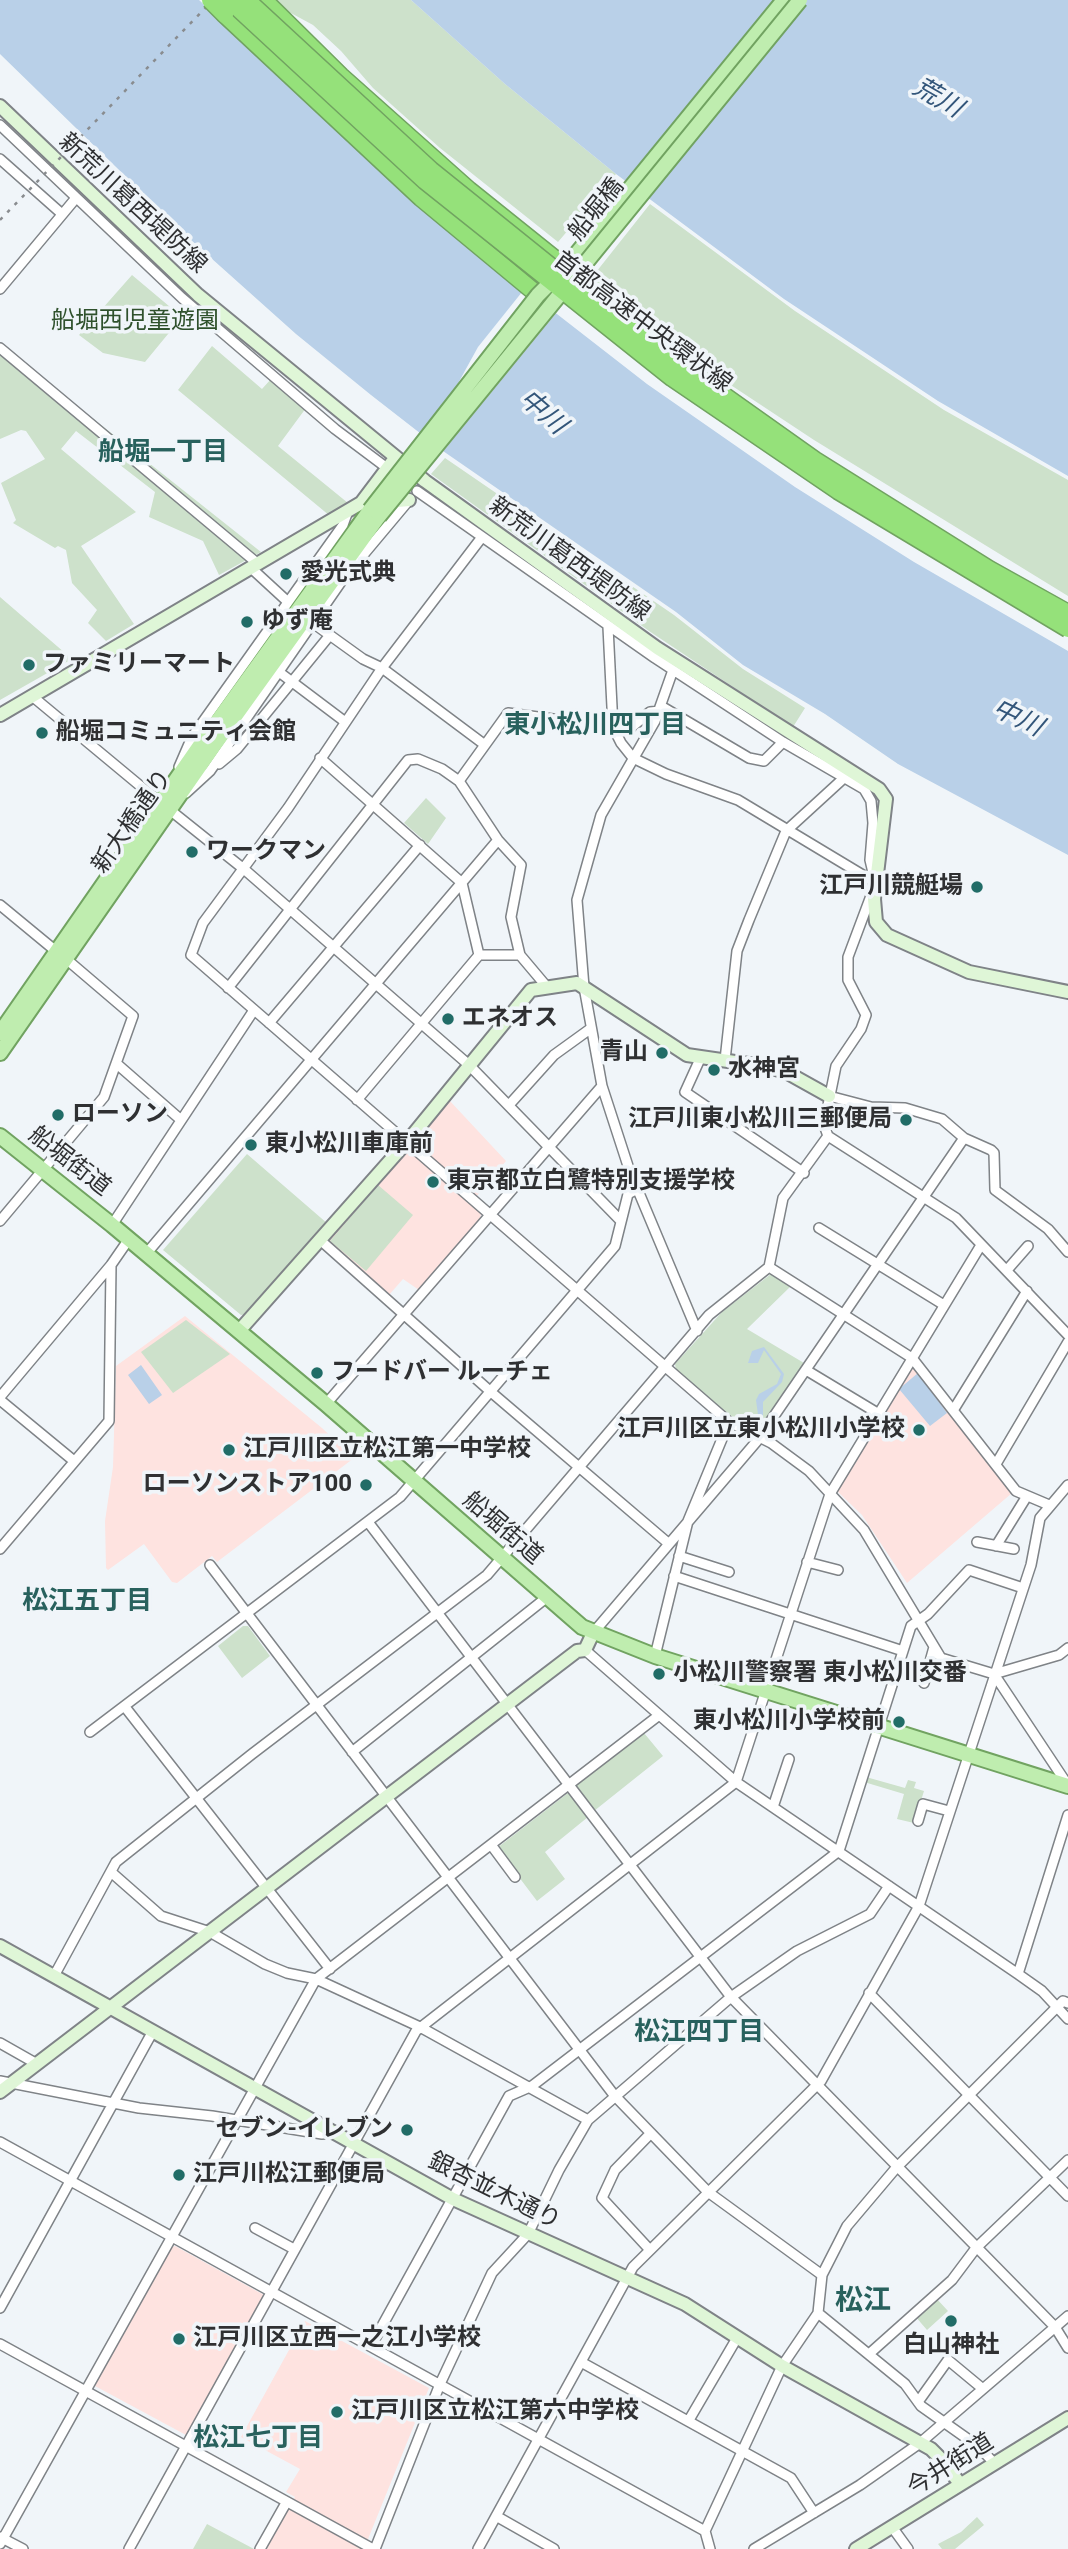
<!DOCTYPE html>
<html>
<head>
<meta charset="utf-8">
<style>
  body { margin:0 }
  canvas { display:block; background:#f0f5f9 }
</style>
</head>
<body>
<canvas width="1068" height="2549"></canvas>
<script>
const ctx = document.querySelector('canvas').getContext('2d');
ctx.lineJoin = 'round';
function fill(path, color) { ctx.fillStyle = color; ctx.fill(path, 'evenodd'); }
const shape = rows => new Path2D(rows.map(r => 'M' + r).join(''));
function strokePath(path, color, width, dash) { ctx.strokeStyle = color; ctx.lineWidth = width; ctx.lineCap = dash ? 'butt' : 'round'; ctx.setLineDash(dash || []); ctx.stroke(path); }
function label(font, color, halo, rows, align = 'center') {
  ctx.font = font + ' Roboto,"Noto Sans JP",sans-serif'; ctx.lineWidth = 7; ctx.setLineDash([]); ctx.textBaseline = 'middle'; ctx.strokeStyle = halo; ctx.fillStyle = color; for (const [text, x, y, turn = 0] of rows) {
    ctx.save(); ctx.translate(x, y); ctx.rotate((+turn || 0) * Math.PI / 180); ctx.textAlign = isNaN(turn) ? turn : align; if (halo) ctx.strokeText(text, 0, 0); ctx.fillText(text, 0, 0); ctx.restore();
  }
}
fill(shape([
  [449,1100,506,1161,471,1203,481,1213,480,1220,419,1290,403,1279,389,1295,329,1241],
  [185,1316,322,1428,354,1458,217,1562,212,1556,177,1583,172,1582,144,1544,108,1570,106,1568,105,1521,113,1467,116,1366],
  [917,1368,1012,1493,907,1583,862,1515,837,1491,910,1370],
  [175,2246,264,2295,186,2435,95,2386,94,2383,168,2249],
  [305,2321,429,2388,364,2549,266,2549,295,2497,286,2492,300,2469,241,2437]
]), '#fee3e0');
fill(shape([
  [277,0,411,0,505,84,616,174,558,242,440,148,373,88,341,51,313,25,289,12],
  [650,204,795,311,944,410,1068,480,1068,596,814,440,705,368,589,281],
  [132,275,182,317,145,362,103,353,79,335],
  [212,346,262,389,271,379,306,408,278,446,348,503,330,516,178,390],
  [0,348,85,421,91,417,261,552,219,575,203,541,149,517,155,492,76,431,61,449,136,512,81,546,134,624,106,641,88,623,97,610,72,583,66,550,58,546,55,548,13,523,16,520,1,483,45,459,26,431,21,430,0,439],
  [445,458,674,615,743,669,805,708,793,727,649,631,431,474],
  [0,597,72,659,0,700],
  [426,798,446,818,428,844,404,823],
  [247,1154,328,1224,249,1314,241,1315,163,1250],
  [378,1185,413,1215,366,1271,330,1241],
  [771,1274,791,1286,747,1329,804,1363,757,1432,733,1420,676,1370,675,1364,722,1312],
  [186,1320,230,1354,173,1393,141,1352],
  [243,1626,248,1626,270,1656,242,1678,218,1646],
  [644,1733,663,1756,594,1811,574,1787],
  [866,1777,905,1788,908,1780,916,1782,914,1788,924,1791,914,1823,897,1819,904,1794,864,1782],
  [568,1793,588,1817,545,1852,565,1879,537,1901,497,1848],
  [936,2298,948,2311,927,2330,915,2316],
  [977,2517,984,2525,955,2549,942,2549,938,2544,961,2532],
  [207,2524,254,2549,193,2549]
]), '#cde1cb');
fill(shape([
  [0,0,199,0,427,213,647,384,795,487,914,562,1068,651,1068,855,898,764,825,714,743,665,676,612,443,451,371,395,296,334,192,241,0,54],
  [411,0,1068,0,1068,476,938,401,784,299,616,174,505,84],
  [764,1347,784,1374,782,1382,763,1402,763,1420,759,1422,756,1400,759,1394,777,1384,781,1374,764,1350,758,1363,748,1363,752,1351],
  [141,1365,162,1395,149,1404,128,1375],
  [918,1373,947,1413,930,1426,899,1389]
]), '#b9d0e8');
fill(shape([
  [526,287,557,312,441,454,419,436,456,387,478,347]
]), '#f0f5f9');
const street = shape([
  [0,125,182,298,335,429,387,468],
  [0,159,62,214],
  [0,289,76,198],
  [0,348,257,563],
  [417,491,655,658,783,742,864,789,871,801,873,823,870,860,874,877],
  [482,537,382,668,288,808,203,923,191,955,729,1422,771,1443,809,1471,864,1530,941,1658,994,1674,1067,1784],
  [250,567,288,602],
  [313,623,363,659,382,668,485,745],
  [608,627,613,727,621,743,633,758,666,774,738,800,876,883],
  [673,670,655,721,601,815,577,900,584,987,602,1086,629,1169,697,1331],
  [279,672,344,721],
  [32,696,162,804],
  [661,706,749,758,764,761,783,742],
  [320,758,462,883,479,955,357,1100],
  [219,764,237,749,330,635],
  [179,767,192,737,343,525,348,511],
  [459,781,508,713,613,727,633,726,650,712,660,711],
  [186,793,210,771,343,579,410,499],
  [170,810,245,870,469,1065,620,1220],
  [0,905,57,952],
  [479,955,520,955],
  [228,988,408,760,418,759,442,769,459,781,498,840,521,865,511,917,520,955,547,987],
  [269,1023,420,845],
  [700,1059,685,1092,804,1173],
  [725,1060,737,951,749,920,786,831,845,777],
  [117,1064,181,1120],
  [829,1096,871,1107,905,1108,942,1119,964,1138,991,1150,994,1153,995,1190,1048,1229,1068,1252],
  [509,1105,554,1055,590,1029],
  [828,1136,956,1218,1068,1335],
  [0,1221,104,1097,133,1016,65,958],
  [112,1225,254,1010],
  [819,1228,944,1305],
  [319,1239,491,1392,668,1543],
  [146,1254,498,840],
  [769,1267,912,1358,1016,1491,1049,1505],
  [1007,1270,1028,1246],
  [806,1370,879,1414],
  [0,1397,111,1265,129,1239],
  [0,1400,74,1461],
  [326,1404,602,1086],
  [954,1409,1027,1291],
  [996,1464,1068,1342],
  [368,1522,731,1997,1055,2327,1068,2348],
  [977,1542,1014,1549],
  [996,1546,1027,1496],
  [0,1549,109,1421,111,1265],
  [679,1556,729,1572],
  [807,1562,838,1570],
  [210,1565,614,2095,708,2192,822,2275],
  [674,1576,903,1651],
  [593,1633,757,1441,964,1138],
  [585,1650,736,1782,1018,1974,1042,1991,1068,2019],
  [655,1656,688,1521,729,1422],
  [994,1674,1059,1655,1068,1648],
  [924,1683,934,1647],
  [125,1707,330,1969],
  [90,1732,400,1497,615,1246,628,1194,637,1189],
  [352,1752,546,1598],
  [773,1807,789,1759],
  [918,1821,923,1804,949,1811],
  [492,1846,515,1877],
  [111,1872,161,1916,210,1932,265,1964,287,1973,316,1979,420,2027,588,2120],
  [1018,1974,1068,1815],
  [54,1976,116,1862,252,1754,487,1575,709,1315,769,1267,783,1198,828,1136,824,1125,836,1066,861,1029,866,1015,848,980,848,957,872,893],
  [869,1993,1068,2196],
  [0,2043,37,2064],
  [0,2081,139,2108,212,2116,322,2134,334,2133],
  [0,2142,705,2531,710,2549],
  [255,2228,294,2249],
  [650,2250,602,2198,615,2170,651,2133],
  [0,2308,153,2031],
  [818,2313,905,2384,921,2406,979,2447,994,2463],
  [0,2344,373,2549],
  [371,2346,509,2096,532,2086,839,1851,911,1626,928,1614,969,1570,1023,1588],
  [869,2354,952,2280,976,2248,1068,2160],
  [581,2362,791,2478,814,2513],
  [918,2402,948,2360,983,2389],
  [689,2420,737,2338],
  [496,2516,554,2549],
  [892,2527,908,2549],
  [705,2531,782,2366,818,2313,822,2275,847,2226,896,2168,1063,2001,1068,2003],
  [0,2537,23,2549],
  [0,2544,316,1979,658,1716],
  [129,2549,416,2031,736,1782,830,1494,981,1245],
  [260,2549,286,2503],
  [375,2549,440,2384,492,2273,528,2234,559,2170,588,2120,731,1997,797,1951,870,1914,889,1886],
  [478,2549,633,2267,821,2081,919,1906,1031,1565,1040,1518,1068,1485],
  [754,2549,860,2485,920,2443,1068,2316]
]);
const secondary = shape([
  [0,106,198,295,425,481,657,648,879,789,886,799,874,899,876,922,887,935,969,972,1068,992],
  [385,502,409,500],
  [0,715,361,503,395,458],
  [239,1331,411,1137,531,990,577,983,687,1055,769,1067,786,1072,829,1096],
  [0,1946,453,2199,685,2304,782,2366,931,2449,943,2461,960,2484],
  [0,2092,577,1651,585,1650,593,1633],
  [856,2549,1068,2418]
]);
const primary = shape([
  [565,268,784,0],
  [0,1033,203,741,370,510],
  [0,1053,213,747,379,516],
  [0,1136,112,1225,326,1404,582,1627,655,1656,1068,1786]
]);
const highway = shape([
  [264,0,341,76,469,190,555,259,565,268,564,279],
  [225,15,421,198,538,295,551,293]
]);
strokePath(street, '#7f8387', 12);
strokePath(secondary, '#7f8387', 16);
strokePath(primary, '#71a361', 18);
strokePath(highway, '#71a361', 19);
strokePath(street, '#fff', 9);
strokePath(secondary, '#dff6d7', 12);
strokePath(primary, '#bfedaf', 14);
strokePath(highway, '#95e17a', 16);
strokePath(shape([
  [0,220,213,0]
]), '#898c8f', 2.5, [3.5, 7]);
const primaryBridge = shape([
  [370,510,538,295,559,274],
  [379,516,800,0]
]);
const highwayBridge = shape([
  [210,0,225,15],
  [229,0,425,181,672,378,838,491,1068,629],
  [247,0,431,170,615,318,815,460,989,569,1068,613]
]);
strokePath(primaryBridge, '#71a361', 18, []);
strokePath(highwayBridge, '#71a361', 19, []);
strokePath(primaryBridge, '#bfedaf', 14);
strokePath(highwayBridge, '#95e17a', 16);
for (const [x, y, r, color] of [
  [286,574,7,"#216c67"],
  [247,622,7,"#216c67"],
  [29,665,7,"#216c67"],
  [42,733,7,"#216c67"],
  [192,852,7,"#216c67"],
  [977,887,7,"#216c67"],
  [448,1019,7,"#216c67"],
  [662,1053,7,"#216c67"],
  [714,1070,7,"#216c67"],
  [58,1115,7,"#216c67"],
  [906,1120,7,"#216c67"],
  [251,1145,7,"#216c67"],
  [433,1182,7,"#216c67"],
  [317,1373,7,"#216c67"],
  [919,1430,7,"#216c67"],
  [229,1450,7,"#216c67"],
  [366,1485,7,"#216c67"],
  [659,1674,7,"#216c67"],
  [899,1722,7,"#216c67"],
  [407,2130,7,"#216c67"],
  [179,2175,7,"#216c67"],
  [951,2321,7,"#216c67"],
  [179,2339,7,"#216c67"],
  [337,2412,7,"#216c67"]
]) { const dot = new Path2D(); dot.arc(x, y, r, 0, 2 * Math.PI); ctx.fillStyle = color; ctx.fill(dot); strokePath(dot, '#f0f5f9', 2.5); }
label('24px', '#2f3032', '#f0f5f9', [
  ["新荒川葛西堤防線",132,204,43],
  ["船堀橋",597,210,-51],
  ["首都高速中央環状線",642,323,37],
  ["新荒川葛西堤防線",569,560,36],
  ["新大橋通り",133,822,-55],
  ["船堀街道",69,1162,38],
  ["船堀街道",502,1529,41],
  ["銀杏並木通り",494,2192,26],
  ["今井街道",951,2466,-32]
]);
label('24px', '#2f512c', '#f0f5f9', [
  ["船堀西児童遊園",135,322]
]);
label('bold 24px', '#2f3032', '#f0f5f9', [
  ["愛光式典",300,574],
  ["ゆず庵",261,622],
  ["ファミリーマート",43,665],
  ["船堀コミュニティ会館",56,733],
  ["ワークマン",206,852],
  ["江戸川競艇場",963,887,"right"],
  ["エネオス",462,1019],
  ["青山",648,1053,"right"],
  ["水神宮",728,1070],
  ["ローソン",72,1115],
  ["江戸川東小松川三郵便局",892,1120,"right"],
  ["東小松川車庫前",265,1145],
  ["東京都立白鷺特別支援学校",447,1182],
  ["フードバー ルーチェ",331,1373],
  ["江戸川区立東小松川小学校",905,1430,"right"],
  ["江戸川区立松江第一中学校",243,1450],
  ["ローソンストア100",352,1485,"right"],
  ["小松川警察署 東小松川交番",673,1674],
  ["東小松川小学校前",885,1722,"right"],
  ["セブン-イレブン",393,2130,"right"],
  ["江戸川松江郵便局",193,2175],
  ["江戸川区立西一之江小学校",193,2339],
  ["白山神社",951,2346,"center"],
  ["江戸川区立松江第六中学校",351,2412]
], 'left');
label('italic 26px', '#33567a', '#f0f5f9', [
  ["荒川",937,99,30],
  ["中川",542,413,41],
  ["中川",1017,719,26]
]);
label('bold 26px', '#28615d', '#f0f5f9', [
  ["船堀一丁目",163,453],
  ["東小松川四丁目",595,726],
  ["松江五丁目",87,1602],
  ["松江四丁目",699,2033],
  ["松江七丁目",258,2439]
]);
label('bold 28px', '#28615d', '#f0f5f9', [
  ["松江",863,2302]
]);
</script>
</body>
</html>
